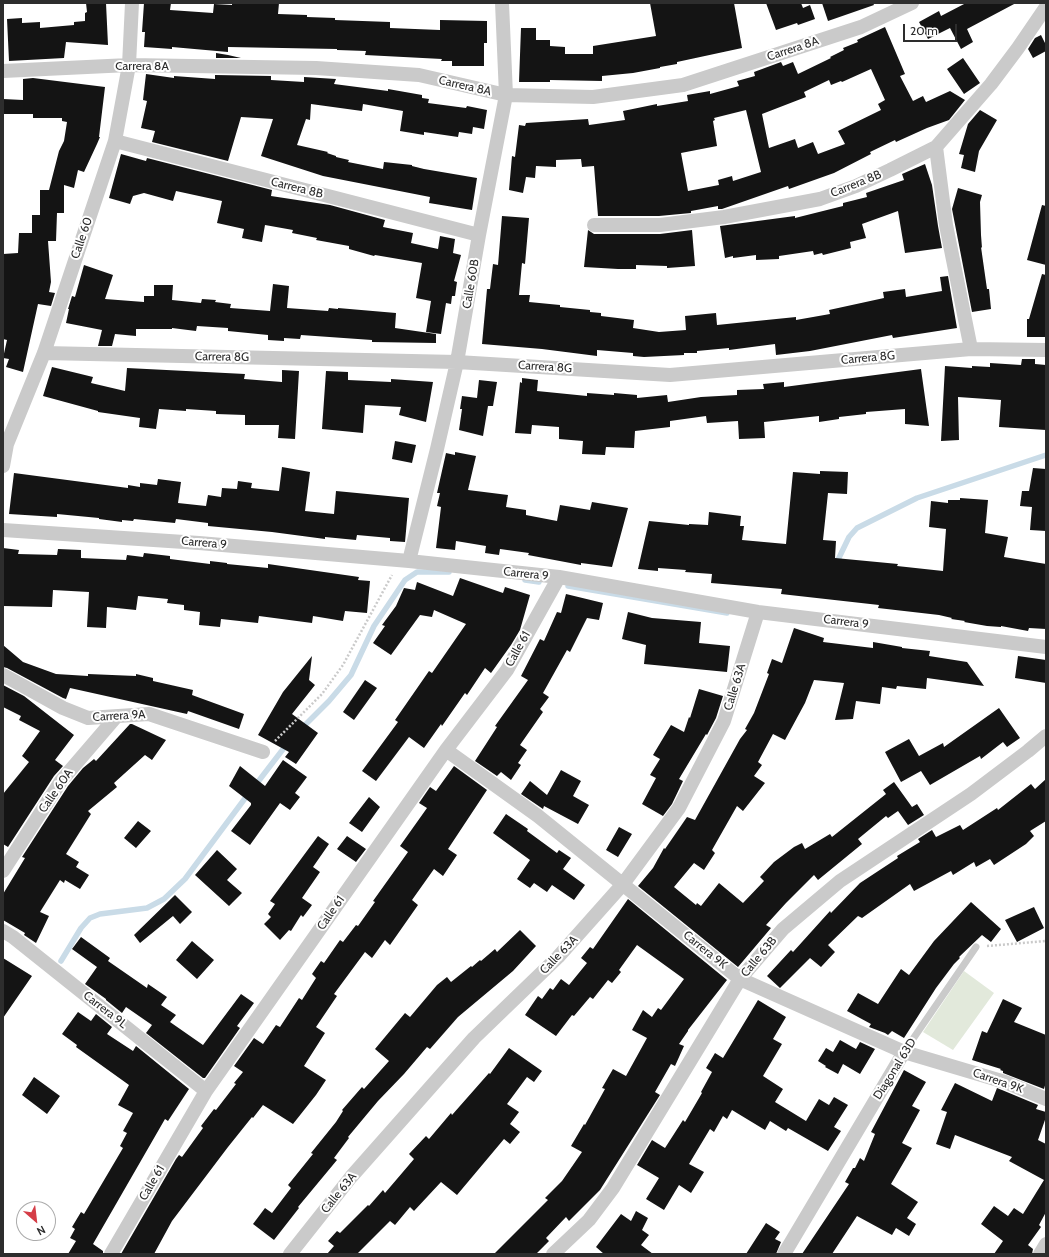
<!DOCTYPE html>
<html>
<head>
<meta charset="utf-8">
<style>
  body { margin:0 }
  #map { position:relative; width:1049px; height:1257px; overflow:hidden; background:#fff; font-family:Cabin,sans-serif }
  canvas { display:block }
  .frame { position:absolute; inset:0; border:4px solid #2d2d2d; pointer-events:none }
  .north { position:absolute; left:16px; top:1201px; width:40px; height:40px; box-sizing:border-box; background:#fff; border:1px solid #ababab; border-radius:50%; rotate:152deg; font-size:11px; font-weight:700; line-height:16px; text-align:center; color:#2d2d2d }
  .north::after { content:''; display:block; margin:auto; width:14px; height:18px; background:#d53d47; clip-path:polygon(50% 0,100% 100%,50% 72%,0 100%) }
  .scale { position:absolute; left:903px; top:24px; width:54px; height:18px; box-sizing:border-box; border:2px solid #2d2d2d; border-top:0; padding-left:5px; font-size:12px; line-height:14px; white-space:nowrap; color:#2d2d2d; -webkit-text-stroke:3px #fff; paint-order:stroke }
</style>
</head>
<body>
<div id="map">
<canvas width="1049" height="1257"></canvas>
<div class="frame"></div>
<div class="north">N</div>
<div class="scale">20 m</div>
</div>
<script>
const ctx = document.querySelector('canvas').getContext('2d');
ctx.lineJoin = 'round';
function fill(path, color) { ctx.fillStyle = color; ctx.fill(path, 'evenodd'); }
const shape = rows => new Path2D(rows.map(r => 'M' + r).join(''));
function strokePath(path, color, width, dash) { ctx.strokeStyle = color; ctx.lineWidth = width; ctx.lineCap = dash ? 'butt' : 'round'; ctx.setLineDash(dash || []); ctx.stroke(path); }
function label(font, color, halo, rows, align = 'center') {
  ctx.font = font + ' Cabin,sans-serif'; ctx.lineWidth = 4; ctx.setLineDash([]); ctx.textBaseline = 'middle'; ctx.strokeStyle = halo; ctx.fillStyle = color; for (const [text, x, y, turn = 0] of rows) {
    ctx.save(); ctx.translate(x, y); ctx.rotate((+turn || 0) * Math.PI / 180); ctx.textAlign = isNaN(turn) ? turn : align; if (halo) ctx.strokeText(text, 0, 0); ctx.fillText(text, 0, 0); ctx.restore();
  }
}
fill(shape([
  [964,971,994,993,953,1050,923,1032]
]), '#e2e9db');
strokePath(shape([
  [836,564,849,537,857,528,917,498,1046,455],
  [525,580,539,582],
  [568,586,727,613],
  [301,729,329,701,351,675,374,626,405,580,417,572,449,572],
  [254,787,287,744],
  [61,961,81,928,90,918,100,914,147,908,164,899,185,879,249,793]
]), '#c9dbe7', 5.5);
fill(shape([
  [86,3,106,3,108,45,66,42,64,58,9,61,7,19,22,18,22,23,40,22,40,28,74,25,74,22,85,21,85,13,87,12],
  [144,3,171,3,170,10,213,13,214,4,232,5,232,3,279,3,278,14,307,15,307,17,335,18,335,20,390,22,390,28,440,30,440,20,487,21,487,43,484,43,484,66,452,66,452,61,441,61,442,59,365,55,366,51,337,50,337,49,228,47,228,52,172,47,172,49,144,47,145,32,142,32],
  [650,3,734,3,742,48,677,62,677,64,660,67,660,68,633,73,602,76,602,81,550,80,550,82,519,82,521,28,536,28,536,40,550,40,550,46,565,47,565,54,593,54,593,46,656,36],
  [766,3,801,3,803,8,810,5,815,19,798,25,797,23,776,30],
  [822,3,873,3,874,5,828,21],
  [966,3,1016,3,967,29,973,42,961,49,950,28,928,39,919,22,939,11,941,16],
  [885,27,905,74,900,76,913,101,923,96,926,102,950,91,965,100,949,120,927,128,896,142,895,140,870,152,871,154,834,173,789,189,788,186,722,209,718,209,718,206,691,211,691,213,659,216,598,216,594,166,582,167,581,159,556,160,556,167,536,166,535,178,526,177,523,193,509,190,512,156,515,157,519,125,525,126,526,123,588,119,589,125,625,120,623,111,657,104,657,106,688,101,687,95,710,91,710,94,739,86,737,81,755,76,754,72,781,62,783,66,793,62,798,74,831,58,830,57,844,50,843,48,858,42,857,40],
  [871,69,885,100,878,104,881,110,838,131,845,144,818,154,813,142,798,148,795,139,769,148,762,114,806,97,804,92,829,80,831,85,841,81,842,82],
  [746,110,761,172,733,181,732,176,718,180,719,185,688,191,681,153,717,146,713,121,715,120,714,118],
  [1041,35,1046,45,1046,51,1033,58,1028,49,1035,38],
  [216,53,228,55,241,58,216,58],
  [963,58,980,83,964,94,947,69],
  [146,74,174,78,174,76,215,79,215,75,271,76,271,80,304,82,304,77,336,79,334,84,388,91,388,89,422,95,422,98,429,99,428,103,466,108,467,106,487,110,484,129,473,127,472,134,459,132,458,137,424,132,424,135,400,131,403,111,363,104,362,111,311,104,310,120,306,119,297,145,328,152,327,153,336,156,336,157,349,160,348,162,383,169,384,162,412,165,412,166,424,169,477,178,472,210,429,203,430,197,323,176,261,156,273,119,241,117,228,161,152,142,155,131,141,128,147,101,143,100],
  [33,78,105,87,99,137,100,137,97,144,84,172,78,170,74,188,64,185,64,213,57,213,56,241,48,241,51,282,49,292,55,293,51,306,38,304,23,372,6,367,9,359,3,358,7,340,3,339,3,254,18,253,19,233,32,233,32,215,40,215,40,190,49,190,59,151,64,141,67,122,62,121,62,118,33,118,33,114,3,114,3,99,23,100,23,79],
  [980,110,997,120,979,151,975,172,961,168,964,155,959,154,968,124],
  [121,154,146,161,147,158,272,190,271,196,330,205,385,220,383,227,413,233,411,243,438,249,440,236,455,239,453,253,461,255,454,281,457,282,455,296,452,296,451,304,446,303,441,334,426,332,431,301,416,298,422,263,375,255,374,256,349,249,349,246,316,240,317,238,292,233,293,230,265,225,262,242,242,238,244,229,217,223,222,201,176,191,173,201,144,193,133,196,130,204,109,198],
  [925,164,932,185,938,226,942,248,905,253,898,211,862,224,866,238,850,242,851,248,823,255,822,253,814,255,813,251,779,256,779,259,756,260,756,255,733,258,733,256,725,258,720,226,795,216,795,218,843,206,843,203,867,197,866,193,904,180,902,174],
  [958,188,982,195,980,202,981,235,982,248,981,247,987,289,989,289,991,309,972,312,952,209],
  [1042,205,1046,206,1046,265,1027,260],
  [502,216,529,218,525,264,522,263,519,295,530,295,529,302,560,305,560,307,590,310,590,312,601,313,601,316,634,320,633,328,659,332,686,330,685,316,716,313,717,325,796,317,796,320,830,314,829,310,884,298,883,292,905,289,906,297,942,291,940,277,948,276,957,328,893,338,892,335,810,351,776,355,775,344,729,350,729,348,697,351,697,353,684,353,684,355,644,357,633,356,633,353,597,350,597,356,542,349,482,344,487,289,490,289,493,264,498,265],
  [588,230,594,234,660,234,692,230,695,266,667,268,667,266,636,265,636,269,618,269,584,267],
  [84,265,113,275,105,299,144,302,144,296,154,296,154,285,173,285,172,300,201,303,202,299,216,300,215,302,231,304,230,308,270,311,273,284,289,286,287,308,328,311,329,308,338,309,338,308,396,313,395,328,436,334,436,343,372,342,372,340,301,335,300,339,284,338,284,341,268,340,268,335,228,331,228,328,197,326,196,331,172,328,172,329,136,329,136,336,115,334,112,346,98,346,102,330,66,323,69,309,68,309,72,296,75,297],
  [1042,274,1046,275,1046,337,1027,337,1027,319,1029,319],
  [1022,359,1035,359,1035,364,1046,365,1046,430,999,427,1001,400,958,397,959,440,941,441,945,366,972,368,972,366,990,367,990,363,1021,365],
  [52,367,93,377,91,383,125,391,127,368,245,374,244,379,282,382,282,370,299,371,295,439,278,438,279,425,245,425,245,415,216,414,216,411,186,409,186,411,159,409,156,429,139,427,140,418,98,412,98,411,43,396],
  [921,369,929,426,905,424,905,409,866,412,866,414,839,417,839,419,819,422,819,416,764,422,765,438,739,439,738,421,707,423,706,416,670,421,670,427,635,431,634,448,606,447,605,455,582,454,583,441,559,439,559,427,532,425,531,434,515,433,520,382,522,383,522,378,538,380,537,391,587,396,587,393,614,395,614,393,637,395,637,398,667,395,668,402,701,397,737,395,737,390,764,389,763,384,784,382,784,387],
  [326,371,348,372,348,380,391,382,391,379,433,382,426,422,399,415,401,407,365,405,363,433,322,429],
  [479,380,497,382,493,406,488,406,483,436,459,430,462,409,460,409,462,396,477,398],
  [395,441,416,445,412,463,392,459],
  [455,452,476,456,468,490,508,495,506,507,526,510,526,515,557,521,560,505,590,510,592,502,628,508,612,567,581,563,581,565,528,555,529,553,500,549,499,555,485,553,486,546,456,541,455,550,436,548,441,507,437,506,440,493,437,493,446,453,455,455],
  [282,467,310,472,305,511,334,514,336,491,409,498,405,542,390,541,390,538,357,535,356,540,325,537,325,539,272,532,208,526,208,523,176,519,175,523,134,519,133,521,122,520,122,522,99,519,99,518,57,514,57,517,9,514,14,473,128,488,128,485,140,487,140,483,157,485,158,479,181,482,178,503,206,506,208,495,221,497,222,488,237,489,238,481,252,483,251,488,279,491],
  [1033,468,1046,469,1046,531,1030,530,1032,507,1020,506,1022,491,1029,491],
  [820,471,848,472,847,494,828,493,823,540,836,541,835,558,898,564,897,566,943,571,946,529,929,527,931,501,948,503,948,500,960,500,960,498,988,500,985,533,1008,537,1004,557,1046,564,1046,629,1029,628,1028,631,1001,626,1001,627,987,626,964,622,965,621,951,619,952,618,939,615,878,608,879,605,781,594,782,589,711,583,712,574,685,572,686,570,658,568,658,571,638,569,649,521,689,525,689,524,708,525,709,512,741,516,740,526,744,526,742,540,786,544,793,472,820,474],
  [3,548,19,550,18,554,57,555,58,549,81,550,81,558,126,560,127,555,143,557,144,553,170,556,170,559,210,564,210,561,227,563,227,564,268,568,268,564,359,577,358,580,370,581,367,613,345,611,343,621,313,616,312,623,259,616,258,623,221,619,220,627,199,625,200,612,184,610,184,605,167,603,168,599,138,596,136,610,107,607,106,628,87,627,89,592,53,590,52,607,3,606],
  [460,578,503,593,505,587,530,595,520,630,511,645,491,673,485,668,467,695,465,693,442,726,441,724,424,748,409,737,376,781,362,771,398,722,395,720,429,671,432,673,466,624,434,610,432,617,420,615,391,655,373,643,385,626,382,625,396,606,404,588,415,590,417,582,453,596],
  [566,594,603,603,599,620,587,618,570,652,567,650,543,693,549,697,540,709,543,712,520,745,527,750,518,763,521,765,511,780,501,772,497,776,475,761,497,727,495,726,528,680,521,676,540,639,544,641,557,612,561,613],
  [628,612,652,618,701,622,699,643,730,646,727,672,644,664,646,645,622,639],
  [794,628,824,638,823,642,873,648,873,642,902,647,902,648,930,651,929,656,967,662,984,686,927,678,926,689,897,686,896,689,882,687,880,704,856,701,853,719,835,720,844,683,814,680,805,703,785,740,773,734,758,762,762,765,754,776,765,783,743,811,737,806,712,850,715,853,704,870,694,863,674,887,696,905,697,903,701,906,719,883,743,903,764,881,760,877,774,862,794,847,802,843,805,849,830,834,832,837,886,794,883,790,894,782,912,807,917,804,924,815,908,825,898,811,888,818,886,816,858,839,862,844,818,880,814,875,786,903,766,925,771,928,738,967,638,886,653,868,664,848,665,849,687,817,695,820,740,739,747,730,745,729,754,713,769,674,767,673,772,659,782,663],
  [3,645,23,662,56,674,88,676,88,674,136,676,136,674,153,678,153,681,193,690,192,695,244,714,239,729,188,711,187,714,70,688,66,699,63,698,7,668,3,667],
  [312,656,309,680,315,685,292,714,318,733,296,764,285,757,289,752,258,735,283,692],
  [1018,656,1046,660,1046,683,1015,678],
  [365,680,377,688,354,720,343,712],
  [3,685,24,696,74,735,55,760,63,766,54,776,8,847,3,844,3,794,29,762,22,756,40,731,19,720,21,716,3,707],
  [699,689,723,696,716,718,707,735,706,734,679,779,683,781,672,804,663,816,642,804,656,778,650,775,660,759,653,755,671,725,684,732,689,717,690,718],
  [999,708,1020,738,1007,747,1003,742,981,759,980,756,930,785,921,771,901,782,885,752,909,739,919,756,943,743,944,747],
  [130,724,132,724,166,740,152,760,145,755,114,783,117,787,88,811,91,814,66,854,79,862,76,867,89,875,80,889,65,880,64,883,60,880,40,912,49,916,36,943,24,935,25,933,3,920,3,894,25,858,22,857,68,786,83,768,94,759,96,761],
  [283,760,307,777,295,793,300,797,290,810,280,803,250,845,231,831,251,805,251,803,229,786,240,766,265,786],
  [454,766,487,790,448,849,457,855,443,876,434,869,412,900,418,905,390,945,385,940,372,958,365,952,334,994,337,996,316,1027,325,1033,304,1066,326,1080,316,1095,293,1124,263,1105,253,1118,252,1117,228,1147,172,1221,154,1254,121,1254,176,1159,179,1155,182,1157,203,1128,201,1126,214,1109,216,1110,236,1084,234,1083,243,1072,234,1066,254,1038,263,1044,276,1025,280,1027,299,998,302,1000,316,978,312,974,321,961,324,963,340,940,343,942,356,925,358,926,375,902,373,901,408,852,400,846,427,808,419,803,430,787,436,791],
  [561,770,581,781,573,796,589,805,578,824,544,806,543,809,521,794,530,781,547,795],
  [1046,779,1046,821,1030,831,1034,836,1026,844,994,865,990,859,976,867,974,862,953,875,951,871,914,891,910,884,862,918,858,916,828,945,835,952,821,967,810,958,780,988,767,976,791,950,793,952,830,911,831,913,860,883,898,858,897,856,920,842,918,839,932,830,936,837,960,825,963,830,997,808,998,810,1031,784,1035,789],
  [369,797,380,807,362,832,349,823],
  [506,814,528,829,527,831,557,853,559,850,571,858,563,869,585,885,574,900,552,885,547,892,534,883,530,888,517,879,530,860,493,833],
  [138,821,151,831,136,848,124,838],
  [619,827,632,834,618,857,606,850],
  [318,836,329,844,313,867,320,872,302,898,312,905,303,917,301,915,291,931,289,930,280,940,264,924,271,917,268,914,275,904,270,901],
  [347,836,366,849,356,862,337,849],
  [217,850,237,869,227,880,242,893,229,906,195,875],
  [175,895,192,912,180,924,173,916,140,943,134,935],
  [628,899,727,980,688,1030,688,1031,679,1044,684,1046,675,1066,671,1064,655,1092,660,1095,600,1190,569,1221,566,1217,546,1238,549,1241,536,1254,494,1254,548,1200,545,1198,562,1181,582,1152,571,1146,584,1124,585,1125,605,1089,602,1088,613,1069,626,1076,647,1038,632,1030,643,1010,652,1017,658,1008,661,1010,684,979,637,945,619,970,621,972,612,983,608,980,593,999,590,997,574,1016,572,1015,556,1036,525,1015,538,996,542,999,550,988,553,990,561,979,569,985,587,963,581,958,590,947,593,949],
  [971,902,1001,929,991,942,982,935,959,957,960,958,954,964,936,988,904,1038,892,1031,888,1035,885,1033,869,1027,871,1024,847,1011,858,993,878,1004,901,969,909,975,934,941],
  [1034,907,1044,928,1017,942,1005,920],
  [520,930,536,946,513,971,458,1017,430,1049,427,1047,404,1074,378,1101,348,1137,349,1138,334,1158,337,1160,298,1207,299,1208,274,1240,253,1224,265,1208,272,1213,291,1188,288,1185,313,1154,311,1153,336,1122,343,1111,342,1110,362,1087,364,1089,389,1061,375,1049,405,1013,410,1017,437,985,447,977,451,982,471,966,472,967,480,960,481,961,495,949,497,952],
  [81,937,110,958,108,961,147,988,148,984,167,997,161,1005,176,1015,170,1022,203,1045,241,994,254,1003,237,1026,240,1028,205,1078,203,1078,146,1033,152,1025,126,1007,122,1013,106,1000,106,999,85,984,97,967,72,949],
  [192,941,214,960,197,979,176,960],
  [3,958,32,976,3,1018],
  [1003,999,1022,1008,1014,1022,1046,1035,1046,1082,1044,1089,1003,1073,1003,1071,1000,1070,1001,1069,972,1060,982,1031,987,1033],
  [758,1000,786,1017,773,1039,782,1044,763,1076,783,1089,775,1102,806,1121,819,1099,829,1105,834,1097,848,1105,834,1127,841,1131,828,1151,788,1128,786,1131,770,1121,765,1130,732,1110,727,1119,723,1116,714,1132,710,1129,689,1164,704,1172,691,1193,679,1185,664,1210,646,1199,659,1178,637,1165,652,1140,665,1148,683,1120,685,1122,702,1093,701,1092,712,1072,706,1068,715,1053,723,1058],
  [78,1012,91,1021,96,1014,112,1027,107,1034,133,1051,136,1046,189,1089,168,1121,165,1119,93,1244,103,1251,103,1254,68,1254,76,1241,70,1238,75,1229,72,1227,81,1212,84,1214,123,1148,120,1146,127,1133,123,1131,133,1113,118,1105,129,1085,76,1047,77,1045,62,1034],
  [840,1040,856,1049,860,1042,875,1049,860,1074,843,1064,838,1074,825,1067,826,1066,818,1061,826,1048,833,1052],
  [509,1048,542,1071,534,1082,527,1077,507,1104,519,1112,510,1124,520,1132,510,1144,504,1139,457,1195,441,1182,414,1211,410,1207,395,1225,390,1221,357,1254,327,1254,334,1246,328,1241,337,1231,340,1233,368,1205,369,1206,383,1190,385,1193,414,1159,409,1154,426,1136,429,1139,451,1113,452,1115,489,1073,490,1074],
  [904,1070,926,1082,912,1106,920,1110,902,1143,912,1148,891,1184,918,1202,907,1218,916,1224,909,1236,896,1228,892,1235,857,1216,832,1254,802,1254,849,1184,845,1182,853,1168,855,1168,860,1158,864,1161,875,1134,871,1132],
  [34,1077,60,1096,47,1114,22,1095],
  [955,1083,992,1101,997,1088,1002,1090,1038,1105,1036,1109,1046,1112,1046,1117,1038,1140,1046,1144,1046,1212,1039,1225,1041,1227,1028,1245,1033,1249,1032,1254,994,1254,1003,1241,981,1224,994,1206,1008,1216,1014,1208,1023,1214,1044,1180,1009,1161,1012,1157,955,1135,950,1149,936,1144,947,1112,941,1110],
  [636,1211,648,1218,642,1230,649,1235,641,1245,653,1254,604,1254,596,1247,621,1214,631,1221],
  [766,1223,780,1232,775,1239,781,1242,776,1254,746,1254]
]), '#141414');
strokePath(shape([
  [275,741,322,694,343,665,392,575],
  [987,946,1046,941]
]), '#cacaca', 2.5, [2, 2]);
strokePath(shape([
  [904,1052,976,947]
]), '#cacaca', 7);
strokePath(shape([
  [3,71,129,65,316,68,419,75,506,95,593,97,683,85,861,27,912,3],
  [115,141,479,235],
  [936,147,946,225,971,349],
  [594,225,660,225,724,217,820,199,856,186,890,170,936,147,991,84,1018,48,1046,7],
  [44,353,457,362,670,375,971,349,1046,350],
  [3,466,7,444,44,353,115,141,129,65,132,3],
  [3,530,199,543,409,561,559,577,758,612,1046,647],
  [409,561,437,449,457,362,479,235,506,95,502,3],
  [3,675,63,708,88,718,149,714,263,752],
  [446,750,538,816,740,979,904,1052,1005,1082,1046,1099],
  [3,871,61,781,116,717],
  [3,931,13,937,206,1091],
  [111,1254,206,1091,446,750,507,670,559,577],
  [290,1254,351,1177,474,1038,558,957,623,884,679,808,724,721,758,612],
  [553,1254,589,1220,613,1188,740,979,783,929,840,881,971,794,1028,751,1046,736],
  [784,1254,904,1052],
  [1040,1254,1046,1244]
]), '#cacaca', 14);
label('12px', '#2d2d2d', '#fff', [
  ["Carrera 8A",793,49,-18],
  ["Carrera 8A",142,66],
  ["Carrera 8A",465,86,13],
  ["Carrera 8B",856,184,-22],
  ["Carrera 8B",297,188,14],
  ["Calle 60",82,238,-71],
  ["Calle 60B",471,284,-80],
  ["Carrera 8G",222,357,1],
  ["Carrera 8G",868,358,-5],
  ["Carrera 8G",545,367,4],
  ["Carrera 9",204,543,5],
  ["Carrera 9",526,574,6],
  ["Carrera 9",846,622,7],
  ["Calle 61",518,649,-61],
  ["Calle 63A",735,687,-73],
  ["Carrera 9A",119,716,-3],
  ["Calle 60A",56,791,-55],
  ["Calle 61",331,913,-55],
  ["Carrera 9K",705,950,39],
  ["Calle 63A",559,955,-46],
  ["Calle 63B",759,957,-50],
  ["Carrera 9L",105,1010,38],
  ["Diagonal 63D",895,1069,-58],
  ["Carrera 9K",998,1081,19],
  ["Calle 61",152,1183,-60],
  ["Calle 63A",339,1193,-51]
]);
</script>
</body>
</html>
